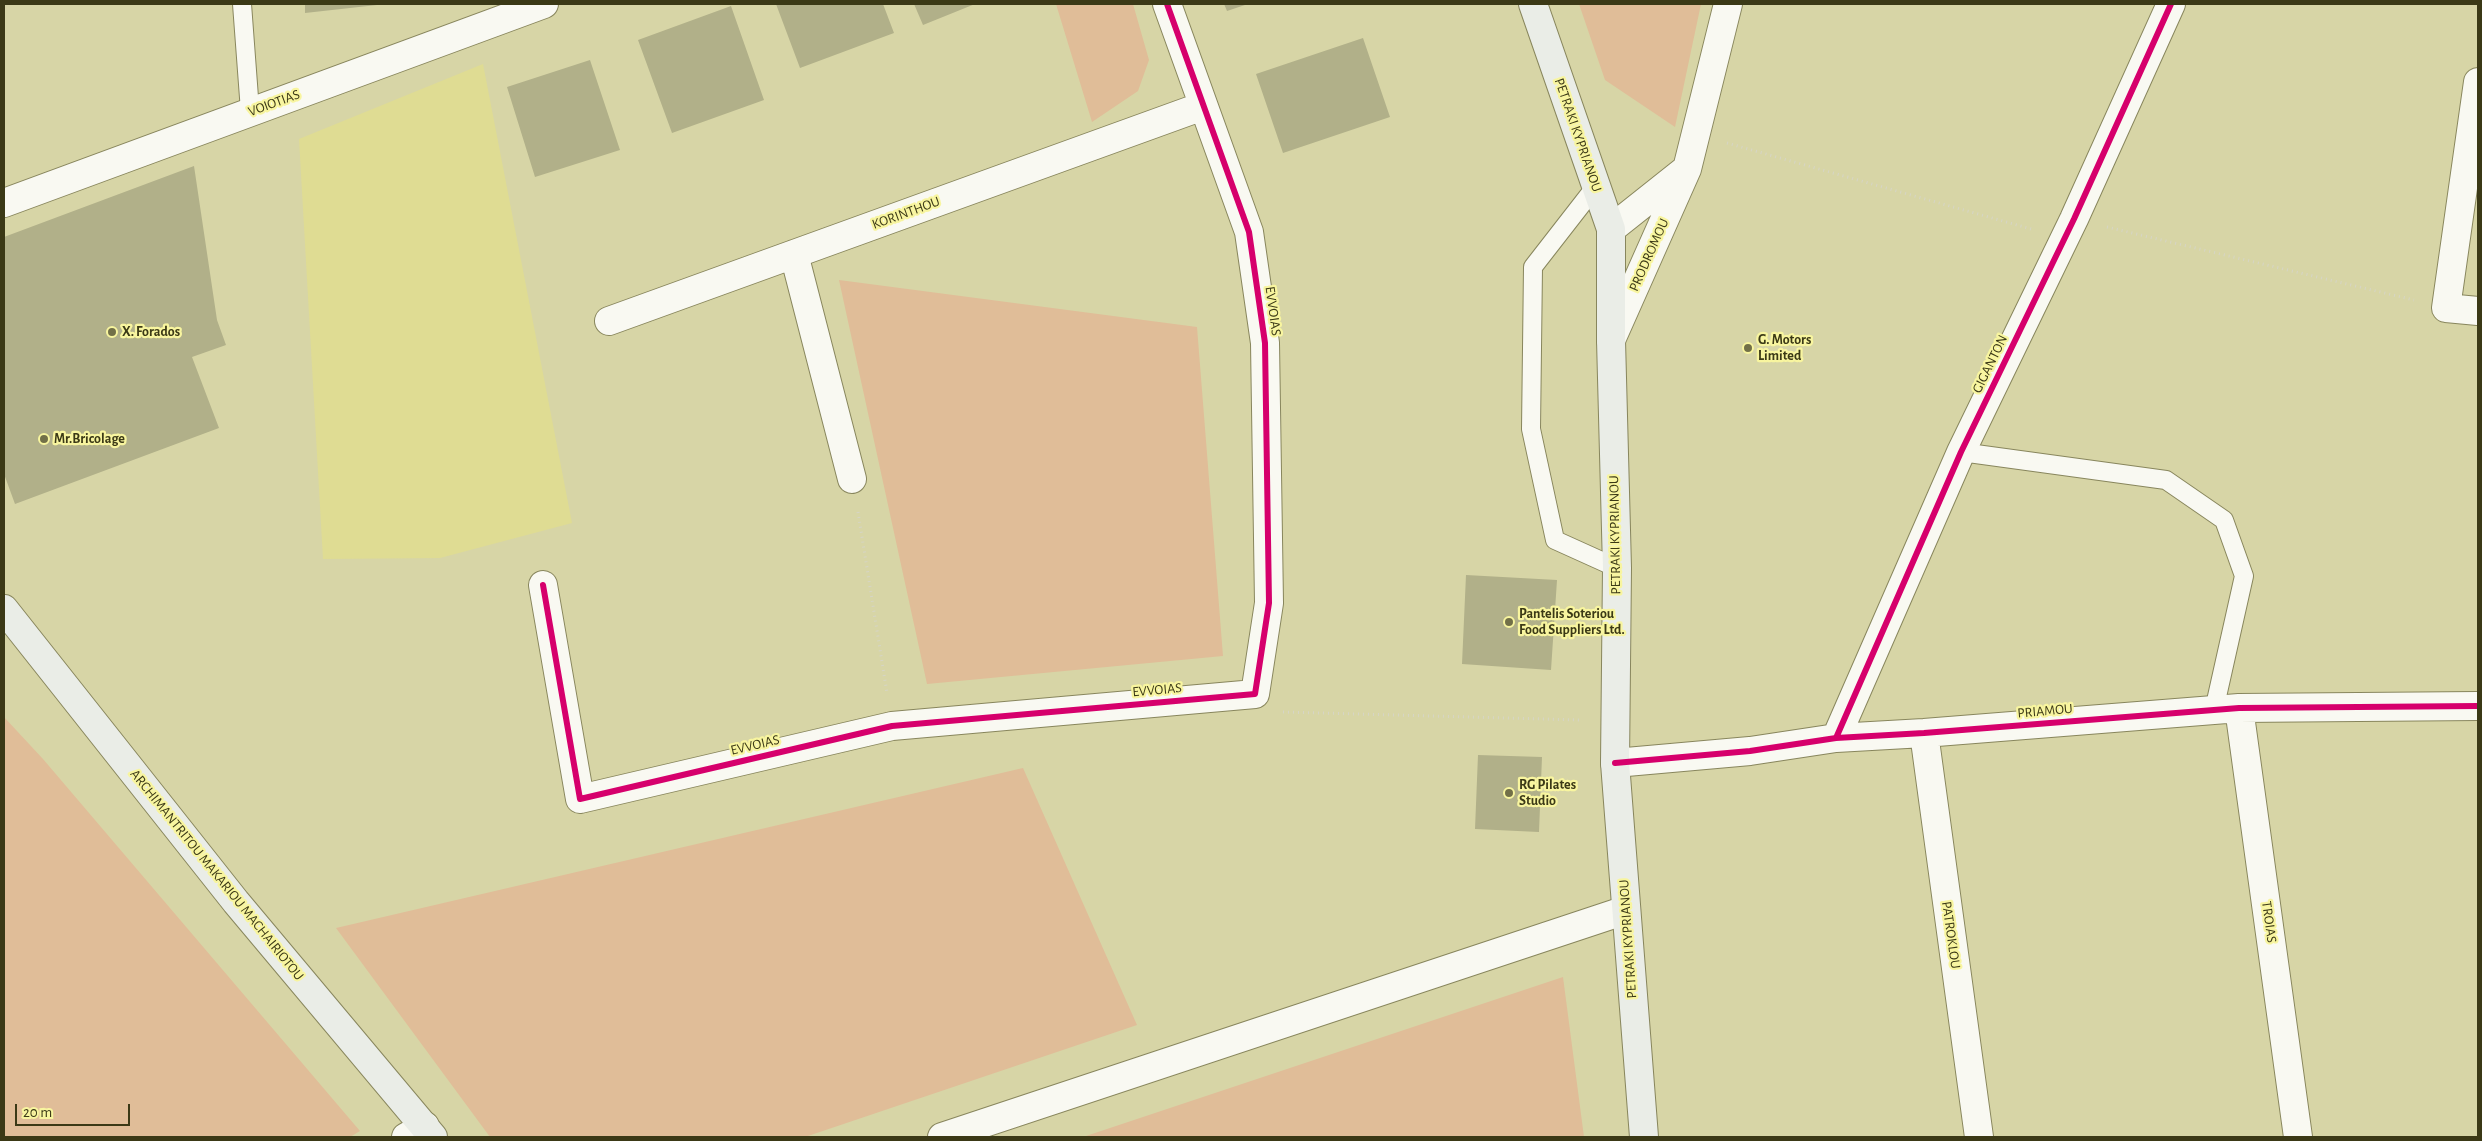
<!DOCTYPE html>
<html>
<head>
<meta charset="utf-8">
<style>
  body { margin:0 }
  #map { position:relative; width:2482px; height:1141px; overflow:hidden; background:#d7d5a6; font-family:"Alegreya Sans",sans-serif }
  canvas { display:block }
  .frame { position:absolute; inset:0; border:5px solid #3b3916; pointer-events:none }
  .scale { position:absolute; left:15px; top:1104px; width:115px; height:22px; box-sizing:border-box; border:2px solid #3b3916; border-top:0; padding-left:6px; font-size:15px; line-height:18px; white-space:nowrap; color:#3b3916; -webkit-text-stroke:4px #f8f59f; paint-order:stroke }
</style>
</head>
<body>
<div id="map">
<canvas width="2482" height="1141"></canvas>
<div class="frame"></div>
<div class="scale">20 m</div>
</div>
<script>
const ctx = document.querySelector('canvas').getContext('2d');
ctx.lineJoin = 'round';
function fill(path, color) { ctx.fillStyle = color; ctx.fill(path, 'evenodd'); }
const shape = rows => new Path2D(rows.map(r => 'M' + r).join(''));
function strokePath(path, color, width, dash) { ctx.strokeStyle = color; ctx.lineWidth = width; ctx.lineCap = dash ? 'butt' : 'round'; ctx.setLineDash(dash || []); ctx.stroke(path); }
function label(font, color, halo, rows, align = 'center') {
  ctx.font = font + ' "Alegreya Sans",sans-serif'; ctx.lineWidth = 4.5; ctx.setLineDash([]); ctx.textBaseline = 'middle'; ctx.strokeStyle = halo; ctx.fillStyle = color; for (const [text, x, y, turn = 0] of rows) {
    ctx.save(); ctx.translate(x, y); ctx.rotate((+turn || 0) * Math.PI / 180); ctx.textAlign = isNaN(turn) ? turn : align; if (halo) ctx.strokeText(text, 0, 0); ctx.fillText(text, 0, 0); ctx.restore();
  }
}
fill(shape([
  [483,64,572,523,440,558,323,559,299,139]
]), '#dfdc93');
fill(shape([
  [1056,4,1133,4,1149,60,1138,91,1092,122],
  [1579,4,1701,4,1675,127,1605,80],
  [839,280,1197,327,1223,656,927,684],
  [4,717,43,759,360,1131,350,1137,4,1137],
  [1023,768,1137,1025,805,1137,490,1137,336,928],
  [1563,977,1584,1137,1083,1137]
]), '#e0bd98');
fill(shape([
  [305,4,377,4,377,5,305,13],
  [776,4,883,4,894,33,800,68],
  [914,4,975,4,923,25],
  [1224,4,1248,4,1227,11],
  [731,6,764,100,672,133,638,40],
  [1363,38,1390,117,1283,153,1256,74],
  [590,60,620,150,535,177,507,87],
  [194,166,217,320,226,345,192,357,219,428,15,504,4,474,4,237],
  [1466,575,1557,580,1551,670,1462,664],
  [1478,755,1542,757,1539,832,1475,829]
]), '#b1b089');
const lane = shape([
  [242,4,250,111],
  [1596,186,1533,267,1531,429,1555,540,1617,568],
  [1961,452,2166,480,2224,520,2244,576,2214,710]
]);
const street = shape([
  [2478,82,2446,308,2478,311],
  [4,203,544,4],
  [1611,229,1684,171],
  [794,254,852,479],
  [609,321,1203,106],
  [1611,340,1687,169,1728,4],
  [543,585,580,799,892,726,1255,694,1269,603,1265,343,1249,232,1167,4],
  [2239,708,2298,1137],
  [1924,733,1979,1137],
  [1836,738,1961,452,2074,219,2171,4],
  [1615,763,1750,751,1836,738,1924,733,2239,708,2478,706],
  [406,1137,425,1126],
  [942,1137,1626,910]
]);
const secondary = shape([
  [1533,4,1611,229,1611,340,1617,568,1615,763,1644,1137],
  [4,609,236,902,433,1137]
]);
strokePath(lane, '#88865d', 20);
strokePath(street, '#88865d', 30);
strokePath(secondary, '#88865d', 30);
strokePath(shape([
  [1727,143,2031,229],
  [2107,227,2414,300],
  [858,512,887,693],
  [1283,712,1581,720]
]), '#d6d5c5', 3, [1, 4]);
strokePath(lane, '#f9f9f2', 18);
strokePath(street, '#f9f9f2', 28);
strokePath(secondary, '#eaede7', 28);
strokePath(shape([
  [543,585,580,799,892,726,1255,694,1269,603,1265,343,1249,232,1167,4],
  [1836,738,1961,452,2074,219,2171,4],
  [1615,763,1750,751,1836,738,1924,733,2239,708,2478,706]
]), '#d6006c', 6);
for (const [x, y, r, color] of [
  [112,332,5,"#727048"],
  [1748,348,5,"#727048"],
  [44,439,5,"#727048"],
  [1509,622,5,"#727048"],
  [1509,793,5,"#727048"]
]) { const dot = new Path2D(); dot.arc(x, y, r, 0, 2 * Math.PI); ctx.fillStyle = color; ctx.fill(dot); strokePath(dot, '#f8f59f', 2); }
label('14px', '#3b3916', '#f8f59f', [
  ["VOIOTIAS",274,103,-20],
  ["PETRAKI KYPRIANOU",1578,135,71],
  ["KORINTHOU",906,213,-20],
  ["PRODROMOU",1649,255,-66],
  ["EVVOIAS",1273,311,82],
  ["GIGANTON",1990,364,-64],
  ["PETRAKI KYPRIANOU",1615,535,-91],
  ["EVVOIAS",1157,690,-5],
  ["PRIAMOU",2045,711,-5],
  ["EVVOIAS",755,745,-13],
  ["ARCHIMANTRITOU MAKARIOU MACHAIRIOTOU",217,875,51],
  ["TROIAS",2269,922,82],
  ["PATROKLOU",1951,935,82],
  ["PETRAKI KYPRIANOU",1628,939,-94]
]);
label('bold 14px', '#3b3916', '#f8f59f', [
  ["X. Forados",122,332],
  ["G. Motors",1758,340],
  ["Limited",1758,356],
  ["Mr.Bricolage",54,439],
  ["Pantelis Soteriou",1519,614],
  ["Food Suppliers Ltd.",1519,630],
  ["RG Pilates",1519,785],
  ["Studio",1519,801]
], 'left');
</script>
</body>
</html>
